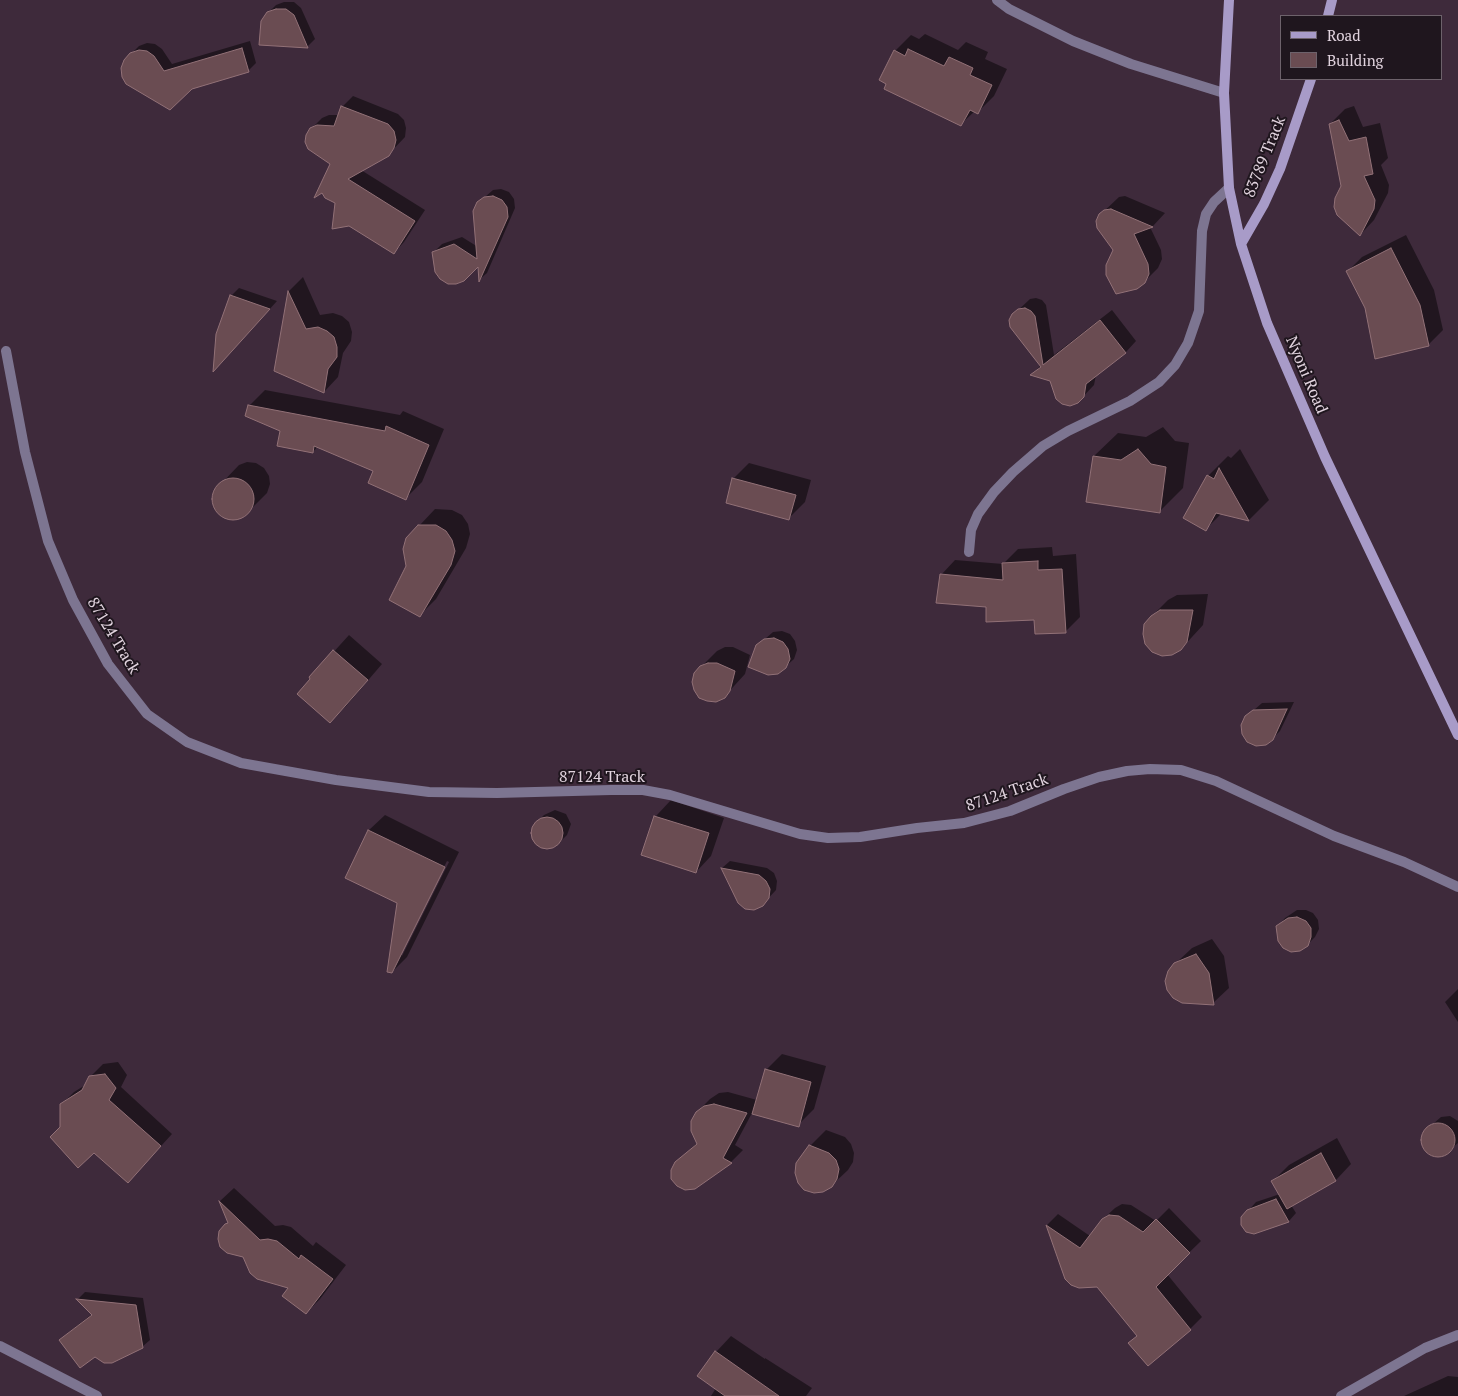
<!DOCTYPE html>
<html>
<head>
<meta charset="utf-8">
<style>
  body { margin:0 }
  #map { position:relative; width:1458px; height:1396px; overflow:hidden; background:#3e2a3b; font-family:"PT Serif",serif }
  canvas { display:block }
  .legend { position:absolute; left:1280px; top:15px; width:162px; height:65px; box-sizing:border-box; background:#1f161e; border:1px solid #6d626b; margin:0; padding:6px 9px; list-style:none; font-size:15px; color:#e1d3de }
  .legend li { display:flex; align-items:center; gap:10px; height:25px }
  .legend b { width:25px; border:1px solid #6d626b }
</style>
</head>
<body>
<div id="map">
<canvas width="1458" height="1396"></canvas>
<ul class="legend">
<li><b style="height:6px;background:#a89bc8"></b>Road</li>
<li><b style="height:14px;background:#6a4c52"></b>Building</li>
</ul>
</div>
<script>
const ctx = document.querySelector('canvas').getContext('2d');
ctx.lineJoin = 'round';
function fill(path, color) { ctx.fillStyle = color; ctx.fill(path, 'evenodd'); }
const shape = rows => new Path2D(rows.map(r => 'M' + r).join(''));
function strokePath(path, color, width, dash) { ctx.strokeStyle = color; ctx.lineWidth = width; ctx.lineCap = dash ? 'butt' : 'round'; ctx.setLineDash(dash || []); ctx.stroke(path); }
function label(font, color, halo, rows, align = 'center') {
  ctx.font = font + ' "PT Serif",serif'; ctx.lineWidth = 4; ctx.setLineDash([]); ctx.textBaseline = 'middle'; ctx.strokeStyle = halo; ctx.fillStyle = color; for (const [text, x, y, turn = 0] of rows) {
    ctx.save(); ctx.translate(x, y); ctx.rotate((+turn || 0) * Math.PI / 180); ctx.textAlign = isNaN(turn) ? turn : align; if (halo) ctx.strokeText(text, 0, 0); ctx.fillText(text, 0, 0); ctx.restore();
  }
}
fill(shape([
  [284,2,294,2,301,8,315,39,307,47,268,13,276,5],
  [925,34,958,50,966,42,988,52,985,59,1007,69,994,96,978,112,975,111,961,124,895,51,911,35,919,39],
  [250,41,256,63,248,71,192,88,125,60,139,46,147,43,155,44,162,49,172,64],
  [353,96,398,114,404,120,406,128,405,137,388,155,361,170,425,210,404,242,394,253,336,203,332,163,311,129,322,118,329,115,339,115,342,107],
  [1354,106,1363,127,1380,123,1388,158,1381,165,1389,185,1388,193,1374,220,1360,235,1343,186,1330,124,1345,109],
  [501,189,509,192,514,199,515,208,487,273,480,279,479,265,434,252,442,244,462,237,478,247,478,203,493,190],
  [1125,196,1165,213,1153,226,1150,227,1161,250,1162,259,1158,268,1144,282,1114,250,1100,215,1119,197],
  [1406,235,1434,290,1443,330,1428,345,1366,308,1348,271,1362,257],
  [303,277,320,315,333,313,342,316,349,322,352,332,351,341,343,353,338,377,324,392,275,370,289,291],
  [239,288,277,301,221,363,231,296],
  [1036,298,1042,300,1046,305,1054,355,1112,310,1136,341,1126,352,1096,375,1094,385,1078,402,1051,380,1033,374,1041,365,1013,315,1030,299],
  [265,390,400,415,403,411,444,429,422,482,406,498,374,470,318,446,313,452,249,406],
  [1163,427,1175,441,1189,443,1183,488,1159,512,1094,456,1118,433,1146,437],
  [1240,449,1269,500,1249,520,1222,513,1206,529,1208,476,1228,456,1231,458],
  [247,462,256,463,264,468,269,476,270,484,267,493,244,516,236,520,226,519,219,514,214,506,213,497,216,489,239,465],
  [749,463,811,480,805,502,789,518,733,479],
  [435,509,452,510,462,515,468,524,470,534,466,548,436,599,420,615,419,526],
  [1052,547,1053,556,1076,554,1080,617,1065,632,1035,619,987,606,941,575,955,560,1003,564,1018,549],
  [1208,594,1203,625,1181,649,1152,616,1168,600,1177,595],
  [782,631,790,634,795,641,797,650,794,659,785,667,757,646,773,632],
  [349,635,382,664,346,706,330,721,311,677],
  [725,647,733,647,750,655,745,674,724,697,701,667,717,651],
  [1294,702,1280,731,1272,739,1246,717,1262,703],
  [671,800,724,818,711,856,696,872,643,854,656,816],
  [555,810,566,814,571,824,567,835,559,843,548,849,537,845,532,834,536,823,544,815],
  [385,815,459,852,407,957,392,972,399,902,347,877,369,830],
  [447,861,449,862,402,956,402,951],
  [730,861,767,868,774,873,777,881,776,890,762,905,722,868],
  [1297,910,1306,910,1313,913,1318,920,1319,929,1315,937,1307,945,1278,926,1285,918],
  [1212,939,1224,956,1229,988,1213,1003,1175,964,1192,948],
  [1458,989,1458,1022,1445,1002],
  [782,1054,826,1066,814,1109,798,1125,752,1113,735,1145,743,1150,731,1162,676,1163,697,1143,697,1112,710,1099,719,1093,728,1092,757,1100,766,1070],
  [118,1062,127,1075,121,1087,172,1134,140,1169,94,1151,61,1127,61,1105,74,1092,87,1084,90,1077,103,1064],
  [1450,1116,1458,1121,1458,1143,1444,1155,1436,1156,1428,1152,1424,1145,1423,1138,1426,1130,1441,1117],
  [826,1130,845,1137,851,1144,854,1153,853,1162,848,1170,831,1186,810,1146],
  [1337,1138,1351,1164,1336,1180,1291,1205,1296,1213,1289,1221,1254,1233,1248,1211,1256,1202,1280,1194,1273,1181,1289,1165],
  [234,1188,275,1226,283,1225,291,1227,313,1246,316,1242,346,1265,320,1299,306,1313,290,1287,229,1222,220,1201],
  [1122,1204,1131,1205,1156,1221,1169,1208,1201,1241,1167,1274,1202,1317,1190,1329,1148,1364,1138,1335,1097,1285,1066,1279,1047,1225,1058,1214,1090,1236,1102,1220,1115,1208],
  [85,1292,143,1298,150,1340,142,1347,95,1356,60,1340,68,1333,92,1314,78,1299],
  [731,1336,765,1359,765,1358,812,1388,806,1396,711,1396,716,1388,716,1352],
  [1448,1376,1458,1377,1458,1396,1404,1396]
]), '#0007');
const building = shape([
  [276,9,286,9,294,15,308,48,259,45,261,21,267,12,276,9],
  [242,48,249,72,192,89,170,110,126,84,122,77,121,68,124,60,130,53,139,50,147,51,154,56,164,71,242,48],
  [908,49,944,66,949,57,973,68,970,75,992,85,978,114,970,110,961,126,884,89,886,84,879,80,894,50,905,56,908,49],
  [341,106,388,124,394,131,396,140,394,148,389,156,348,179,415,221,394,254,349,226,332,229,335,203,325,198,322,193,314,198,330,164,308,149,305,142,306,135,310,128,317,125,334,126,341,106],
  [1339,120,1349,141,1366,137,1373,174,1364,176,1375,200,1374,209,1360,236,1337,215,1334,207,1335,198,1341,186,1329,124,1339,120],
  [493,196,502,200,507,207,508,217,479,282,478,267,464,281,456,284,448,284,440,279,435,272,432,252,454,244,477,259,473,211,477,202,484,197,493,196],
  [1111,209,1153,227,1134,234,1148,264,1149,274,1145,283,1137,289,1116,294,1106,275,1106,265,1113,250,1097,228,1096,221,1099,214,1104,210,1111,209],
  [1391,248,1420,305,1429,346,1375,359,1365,308,1346,271,1391,248],
  [288,291,306,329,318,327,327,331,334,337,337,347,337,357,328,369,324,393,274,371,288,291],
  [230,295,270,309,213,372,216,334,230,295],
  [1025,308,1031,311,1035,316,1043,365,1100,320,1126,353,1086,384,1084,397,1078,403,1070,406,1062,404,1056,399,1050,381,1030,375,1041,367,1010,327,1009,320,1012,314,1018,309,1025,308],
  [248,405,385,431,386,426,429,445,406,500,368,483,373,471,314,446,313,453,277,446,280,431,245,416,248,405],
  [1138,449,1151,464,1166,467,1160,513,1086,502,1093,456,1121,460,1138,449],
  [1219,468,1249,521,1216,513,1206,531,1183,518,1207,475,1214,479,1219,468],
  '212 499a21 21 0 1 1 42 0a21 21 0 1 1-42 0Z',
  [732,478,796,495,789,520,726,503,732,478],
  [418,525,436,525,446,531,452,540,455,551,451,565,420,617,389,600,406,566,403,549,406,538,418,525],
  [1038,561,1038,570,1062,569,1066,633,1035,634,1034,620,986,622,986,607,936,603,940,574,1003,580,1002,563,1038,561],
  [1160,610,1193,610,1187,642,1181,650,1172,655,1162,656,1152,652,1145,644,1143,634,1144,624,1151,616,1160,610],
  [774,638,783,642,788,649,790,659,786,668,778,674,768,675,748,667,756,645,764,639,774,638],
  [333,650,368,680,330,723,297,694,310,679,309,677,333,650],
  [708,663,717,663,735,671,730,691,725,698,716,702,707,701,699,698,694,690,692,682,694,673,700,666,708,663],
  [1287,709,1273,740,1266,745,1256,746,1247,742,1242,734,1241,725,1245,716,1253,710,1287,709],
  [654,816,709,833,696,873,641,855,654,816],
  '531 833a16 16 0 1 1 32 0a16 16 0 1 1-32 0Z',
  [368,830,445,867,392,973,387,972,397,903,345,878,368,830],
  [721,868,759,875,766,881,770,889,769,898,763,906,754,910,745,909,738,903,721,868],
  [1297,917,1306,921,1311,928,1311,937,1308,946,1300,951,1291,952,1283,948,1278,941,1276,926,1288,918,1297,917],
  [1196,954,1209,973,1214,1005,1182,1003,1173,998,1167,990,1165,981,1168,971,1174,963,1196,954],
  [765,1069,811,1082,799,1127,752,1114,765,1069],
  [105,1074,116,1088,109,1100,161,1146,128,1183,94,1153,78,1168,50,1137,60,1127,60,1104,82,1090,89,1076,105,1074],
  [714,1104,747,1113,723,1158,732,1163,695,1189,685,1190,677,1186,671,1179,671,1170,675,1162,697,1144,691,1131,691,1121,696,1112,704,1106,714,1104],
  '1421 1140a17 17 0 1 1 34 0a17 17 0 1 1-34 0Z',
  [809,1145,829,1153,836,1160,839,1169,837,1179,832,1187,823,1192,814,1193,804,1190,798,1183,795,1173,796,1163,809,1145],
  [1321,1153,1336,1181,1287,1209,1271,1181,1321,1153],
  [1276,1199,1289,1222,1254,1234,1246,1232,1241,1225,1241,1217,1247,1210,1276,1199],
  [219,1201,260,1240,268,1239,277,1241,299,1259,301,1255,333,1279,306,1314,282,1296,288,1288,257,1279,250,1273,243,1257,227,1253,220,1247,218,1239,219,1231,225,1224,228,1223,219,1201],
  [1109,1215,1119,1216,1143,1232,1156,1219,1190,1253,1156,1287,1191,1330,1148,1366,1128,1343,1137,1336,1097,1287,1079,1288,1071,1285,1065,1279,1046,1225,1080,1248,1102,1219,1109,1215],
  [76,1299,136,1305,143,1348,112,1363,104,1363,95,1357,80,1368,59,1340,92,1315,76,1299],
  [715,1351,779,1396,725,1396,697,1376,715,1351]
]);
fill(building, '#6a4c52');
strokePath(building, '#927177', 1);
strokePath(shape([
  [997,0,1009,9,1073,41,1131,64,1224,93],
  [6,351,25,452,48,541,73,600,108,664,147,714,187,742,241,763,336,780,429,792,497,793,611,790,643,790,670,795,800,834,828,838,860,837,917,828,964,823,1010,811,1064,789,1099,777,1127,771,1150,769,1181,770,1216,781,1334,836,1404,862,1458,887],
  [969,552,971,530,978,514,994,492,1013,472,1043,446,1068,431,1130,401,1159,382,1175,365,1188,343,1199,311,1202,231,1206,214,1214,202,1229,188],
  [0,1346,97,1396],
  [1341,1396,1425,1348,1458,1335]
]), '#7d7591', 10);
strokePath(shape([
  [1229,0,1224,93,1229,188,1241,244,1267,323,1325,457,1458,735],
  [1328,16,1332,0],
  [1241,244,1264,204,1280,169,1311,79]
]), '#a89bc8', 10);
label('16px', '#e1d3de', '#1f161e', [
  ["83789 Track",1265,157,-68],
  ["Nyoni Road",1306,375,67],
  ["87124 Track",113,636,59],
  ["87124 Track",602,777],
  ["87124 Track",1007,793,-19]
]);
</script>
</body>
</html>
